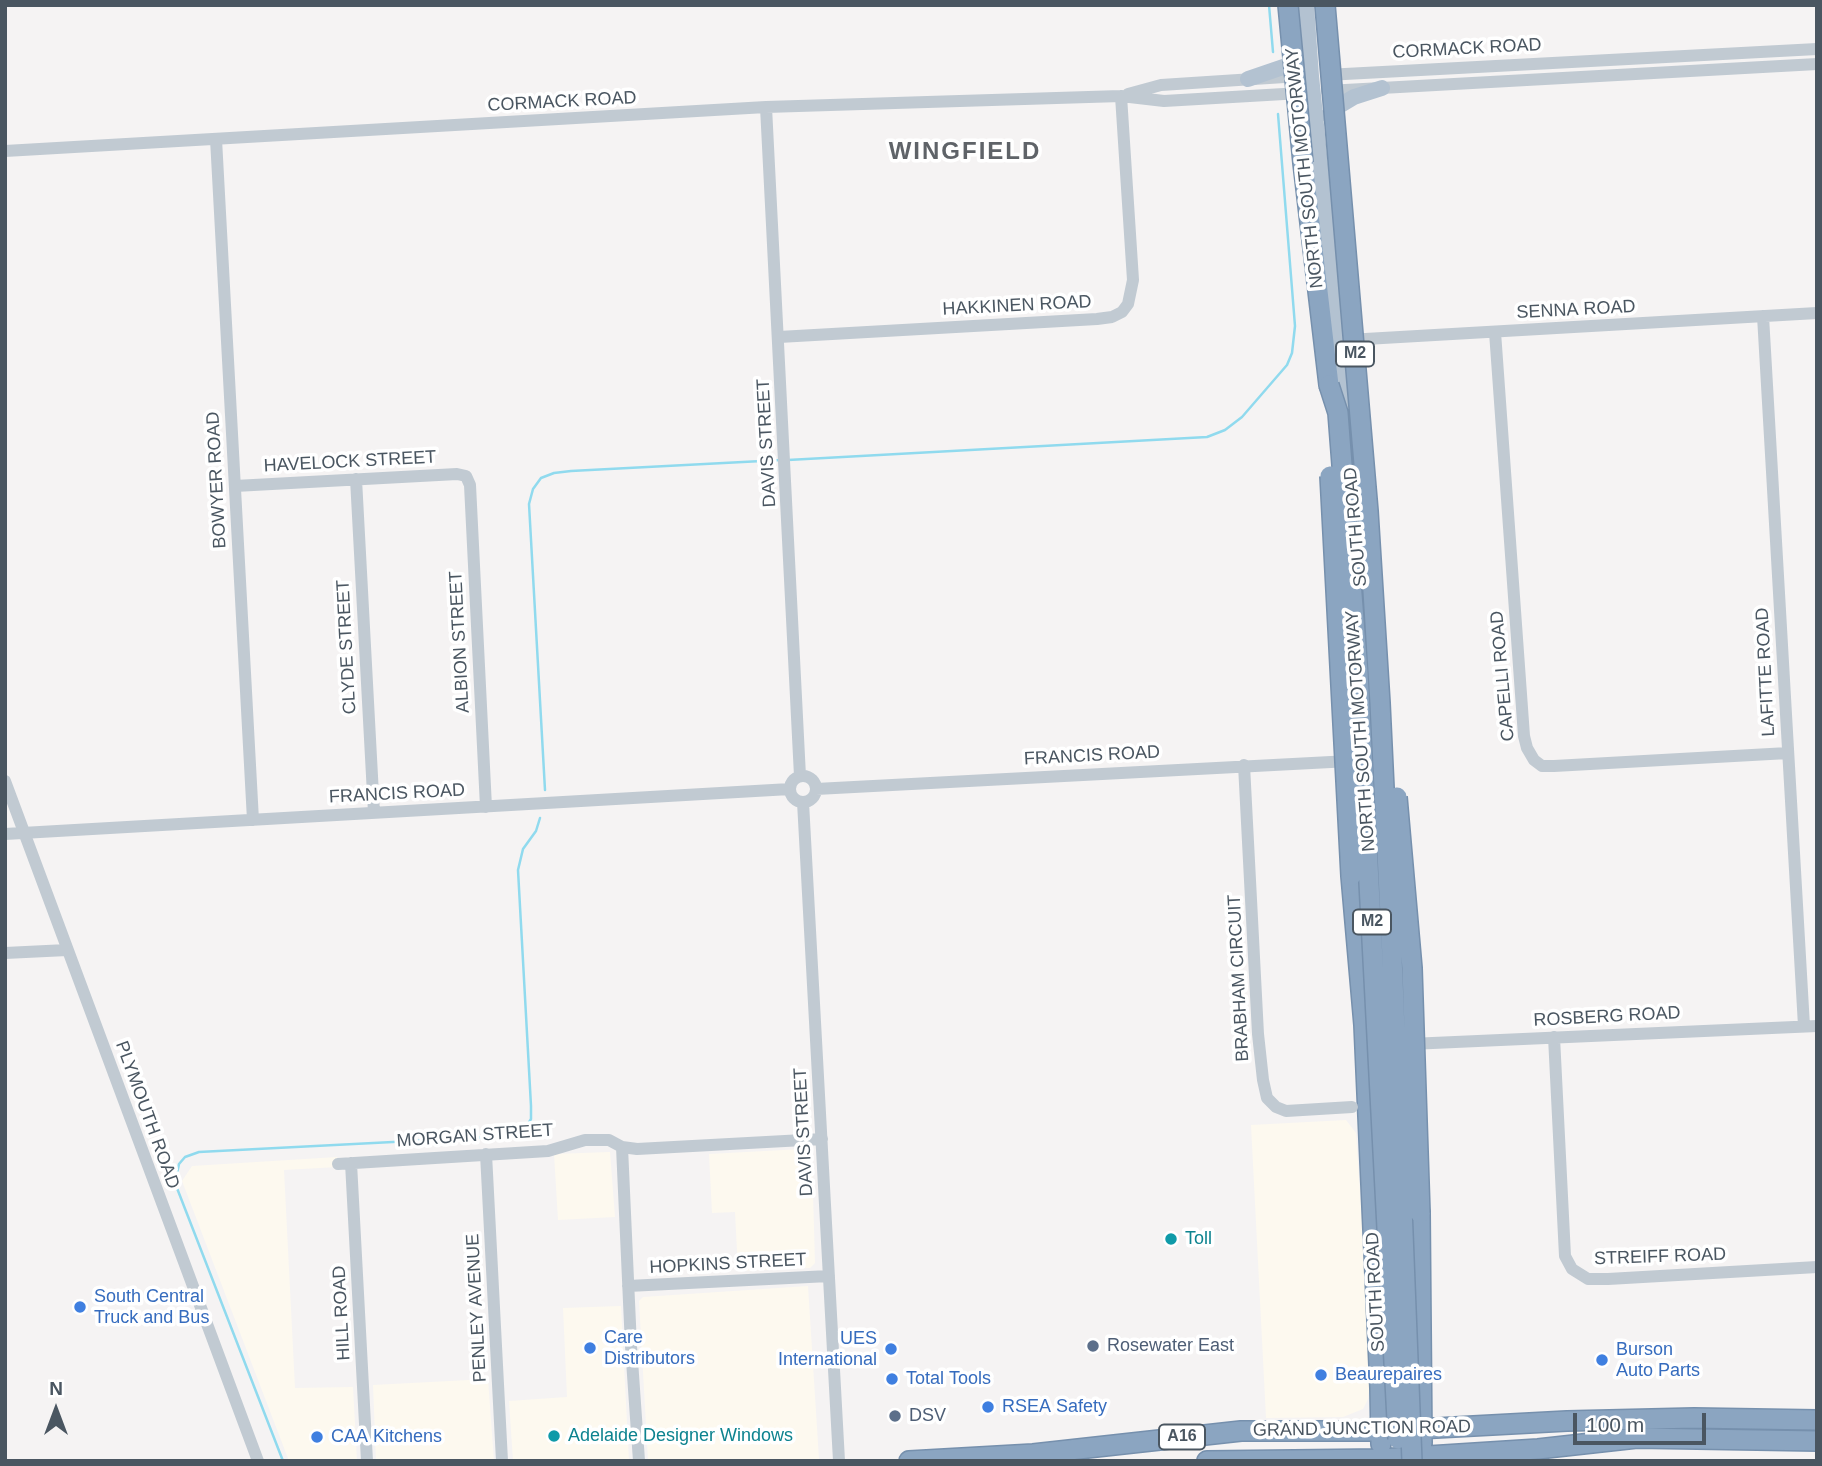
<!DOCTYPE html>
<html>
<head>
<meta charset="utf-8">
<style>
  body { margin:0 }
  #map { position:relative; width:1822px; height:1466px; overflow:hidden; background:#f5f3f3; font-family:Helvetica,sans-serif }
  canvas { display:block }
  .frame { position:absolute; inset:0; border:7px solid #4a5661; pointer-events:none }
  .north { position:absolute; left:21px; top:1375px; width:70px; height:70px; -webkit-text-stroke:5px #fff; paint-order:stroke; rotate:0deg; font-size:19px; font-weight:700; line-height:28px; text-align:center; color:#4a5661 }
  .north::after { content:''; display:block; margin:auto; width:24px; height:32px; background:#4a5661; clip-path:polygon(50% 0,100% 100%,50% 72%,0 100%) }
  .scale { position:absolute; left:1573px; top:1413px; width:133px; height:32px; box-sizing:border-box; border:4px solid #4a5661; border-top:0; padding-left:9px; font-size:21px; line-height:24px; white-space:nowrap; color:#4a5661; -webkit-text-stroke:5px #fff; paint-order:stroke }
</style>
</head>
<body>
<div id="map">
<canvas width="1822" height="1466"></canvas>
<div class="frame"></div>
<div class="north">N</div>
<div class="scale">100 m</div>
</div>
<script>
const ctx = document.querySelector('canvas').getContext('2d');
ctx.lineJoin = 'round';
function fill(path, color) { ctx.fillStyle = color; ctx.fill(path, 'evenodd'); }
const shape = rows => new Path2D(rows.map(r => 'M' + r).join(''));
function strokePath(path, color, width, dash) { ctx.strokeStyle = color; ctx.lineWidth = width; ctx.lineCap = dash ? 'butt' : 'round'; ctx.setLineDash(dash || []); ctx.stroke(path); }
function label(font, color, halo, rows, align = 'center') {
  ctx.font = font + ' Helvetica,sans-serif'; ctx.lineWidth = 7; ctx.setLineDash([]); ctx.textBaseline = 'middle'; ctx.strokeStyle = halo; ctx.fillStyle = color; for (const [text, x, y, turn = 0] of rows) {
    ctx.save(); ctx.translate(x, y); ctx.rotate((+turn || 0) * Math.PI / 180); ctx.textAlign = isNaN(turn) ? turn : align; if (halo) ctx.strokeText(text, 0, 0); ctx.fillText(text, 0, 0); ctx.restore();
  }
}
fill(shape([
  [1346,1120,1356,1133,1372,1368,1368,1399,1363,1409,1343,1417,1266,1418,1251,1125],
  [802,1149,812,1157,815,1263,810,1268,738,1271,735,1212,712,1213,709,1154],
  [610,1152,615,1217,558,1220,554,1154],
  [337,1157,338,1167,284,1170,295,1388,353,1387,357,1461,289,1461,182,1181,192,1166],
  [808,1286,819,1459,648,1461,639,1301,643,1297],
  [621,1306,629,1461,513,1461,509,1401,567,1397,563,1308],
  [488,1379,494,1461,376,1461,373,1385]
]), '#fdf9ef');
strokePath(shape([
  [1269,5,1273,52],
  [788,460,1207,437,1225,430,1242,417,1287,365,1292,353,1295,326,1278,114],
  [545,790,529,504,533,489,541,478,554,473,571,471,781,460],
  [283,1461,175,1183,179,1164,185,1157,199,1152,509,1136,520,1133,526,1127,531,1119,531,1106,518,870,523,849,536,831,540,818]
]), '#90daee', 2.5);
const highway = shape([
  [1303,163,1329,385],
  [1351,876,1364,1025,1380,1388,1381,1444],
  [1420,1213,1422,1443],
  [909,1461,1033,1454,1241,1431,1380,1431,1567,1421,1694,1418,1817,1420],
  [1207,1461,1381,1459,1538,1449,1637,1438,1817,1441]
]);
strokePath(highway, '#7690ad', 22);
strokePath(shape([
  [1326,75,1817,49],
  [1327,91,1817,64],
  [1128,94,1161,85,1300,76],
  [766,107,800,776],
  [216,139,253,820],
  [5,151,766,107,1121,96,1164,101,1301,93],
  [1763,316,1804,1026],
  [1495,332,1524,736,1527,748,1534,760,1542,766,1554,766,1788,753],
  [779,337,1097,319,1112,317,1122,312,1128,304,1133,280,1121,96],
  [1348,340,1817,313],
  [356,479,374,813],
  [235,486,457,474,466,476,470,485,486,807],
  [1244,765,1258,1034,1263,1080,1267,1098,1276,1107,1286,1111,1352,1107],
  '790 789a13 13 0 1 1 26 0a13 13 0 1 1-26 0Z',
  [5,781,258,1461],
  [816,789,1350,761],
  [803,802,839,1461],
  [5,834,790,789],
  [5,953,67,950],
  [1554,1037,1565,1256,1572,1269,1588,1279,1608,1279,1817,1267],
  [1410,1044,1817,1026],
  [622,1147,631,1346,639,1461],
  [486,1154,502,1461],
  [351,1163,367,1461],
  [338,1164,548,1151,585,1140,609,1140,622,1147,637,1149,822,1139],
  [628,1286,829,1276]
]), '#c1cad2', 12);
strokePath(shape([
  [1306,5,1311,76,1346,419],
  [1248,79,1286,66,1298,55],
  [1329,115,1339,106,1354,97,1382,88],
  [1353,490,1363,611]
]), '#b3c2d1', 16);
strokePath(highway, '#8ba5c1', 19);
const highwayBridge = shape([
  [1288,5,1303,163],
  [1325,5,1368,511,1380,703,1393,979,1412,1461],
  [1329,385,1338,413,1358,672,1398,1439],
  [1330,476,1351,876],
  [1397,797,1412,968,1420,1213]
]);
strokePath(highwayBridge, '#7690ad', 22, []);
strokePath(highwayBridge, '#8ba5c1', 19);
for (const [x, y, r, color] of [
  [1171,1239,7,"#0f9aa8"],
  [80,1307,7,"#3f7fe0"],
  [1093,1346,7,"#5c6f8a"],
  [590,1348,7,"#3f7fe0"],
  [891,1349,7,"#3f7fe0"],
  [1602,1360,7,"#3f7fe0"],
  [1321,1375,7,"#3f7fe0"],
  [892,1379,7,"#3f7fe0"],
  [988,1407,7,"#3f7fe0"],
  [895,1416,7,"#5c6f8a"],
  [554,1436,7,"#0f9aa8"],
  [317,1437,7,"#3f7fe0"]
]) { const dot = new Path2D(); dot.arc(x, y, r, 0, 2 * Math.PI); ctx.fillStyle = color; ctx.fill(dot); strokePath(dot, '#fff', 2.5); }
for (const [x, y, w] of [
  [1355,354,38],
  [1372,922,38],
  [1182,1437,46]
]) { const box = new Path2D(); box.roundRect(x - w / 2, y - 12.5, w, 25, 5); ctx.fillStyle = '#fff'; ctx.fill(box); strokePath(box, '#4a5661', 2); }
label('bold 16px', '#4a5661', null, [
  ["M2",1355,354],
  ["M2",1372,922],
  ["A16",1182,1437]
]);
label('18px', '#4a5661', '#fff', [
  ["CORMACK ROAD",1467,49,-3],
  ["CORMACK ROAD",562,102,-3],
  ["NORTH SOUTH MOTORWAY",1305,168,-96],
  ["HAKKINEN ROAD",1017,306,-3],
  ["SENNA ROAD",1576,310,-3],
  ["DAVIS STREET",767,443,-93],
  ["HAVELOCK STREET",350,462,-3],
  ["BOWYER ROAD",217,480,-93],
  ["SOUTH ROAD",1356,527,-95],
  ["ALBION STREET",460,642,-93],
  ["CLYDE STREET",347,647,-93],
  ["LAFITTE ROAD",1766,672,-93],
  ["CAPELLI ROAD",1503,676,-95],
  ["NORTH SOUTH MOTORWAY",1361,731,-94],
  ["FRANCIS ROAD",1092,756,-3],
  ["FRANCIS ROAD",397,794,-3],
  ["BRABHAM CIRCUIT",1239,978,-93],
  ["ROSBERG ROAD",1607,1017,-3],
  ["PLYMOUTH ROAD",147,1115,70],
  ["DAVIS STREET",804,1132,-93],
  ["MORGAN STREET",475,1136,-4],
  ["STREIFF ROAD",1660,1257,-2],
  ["HOPKINS STREET",728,1264,-3],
  ["SOUTH ROAD",1376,1292,-93],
  ["PENLEY AVENUE",477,1308,-93],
  ["HILL ROAD",342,1313,-93],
  ["GRAND JUNCTION ROAD",1362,1429,-1]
]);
label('18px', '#0d838f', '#fff', [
  ["Toll",1185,1239],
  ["Adelaide Designer Windows",568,1436]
], 'left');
label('18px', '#366cbe', '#fff', [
  ["South Central",94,1297],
  ["Truck and Bus",94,1318],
  ["Care",604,1338],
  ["Distributors",604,1359],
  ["UES",877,1339,"right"],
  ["International",877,1360,"right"],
  ["Burson",1616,1350],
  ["Auto Parts",1616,1371],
  ["Beaurepaires",1335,1375],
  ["Total Tools",906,1379],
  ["RSEA Safety",1002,1407],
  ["CAA Kitchens",331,1437]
], 'left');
label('18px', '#4e5e75', '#fff', [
  ["Rosewater East",1107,1346],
  ["DSV",909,1416]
], 'left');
ctx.letterSpacing = '2px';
label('bold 24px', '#5f6368', '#fff', [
  ["WINGFIELD",965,152]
]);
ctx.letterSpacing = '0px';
</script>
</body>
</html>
